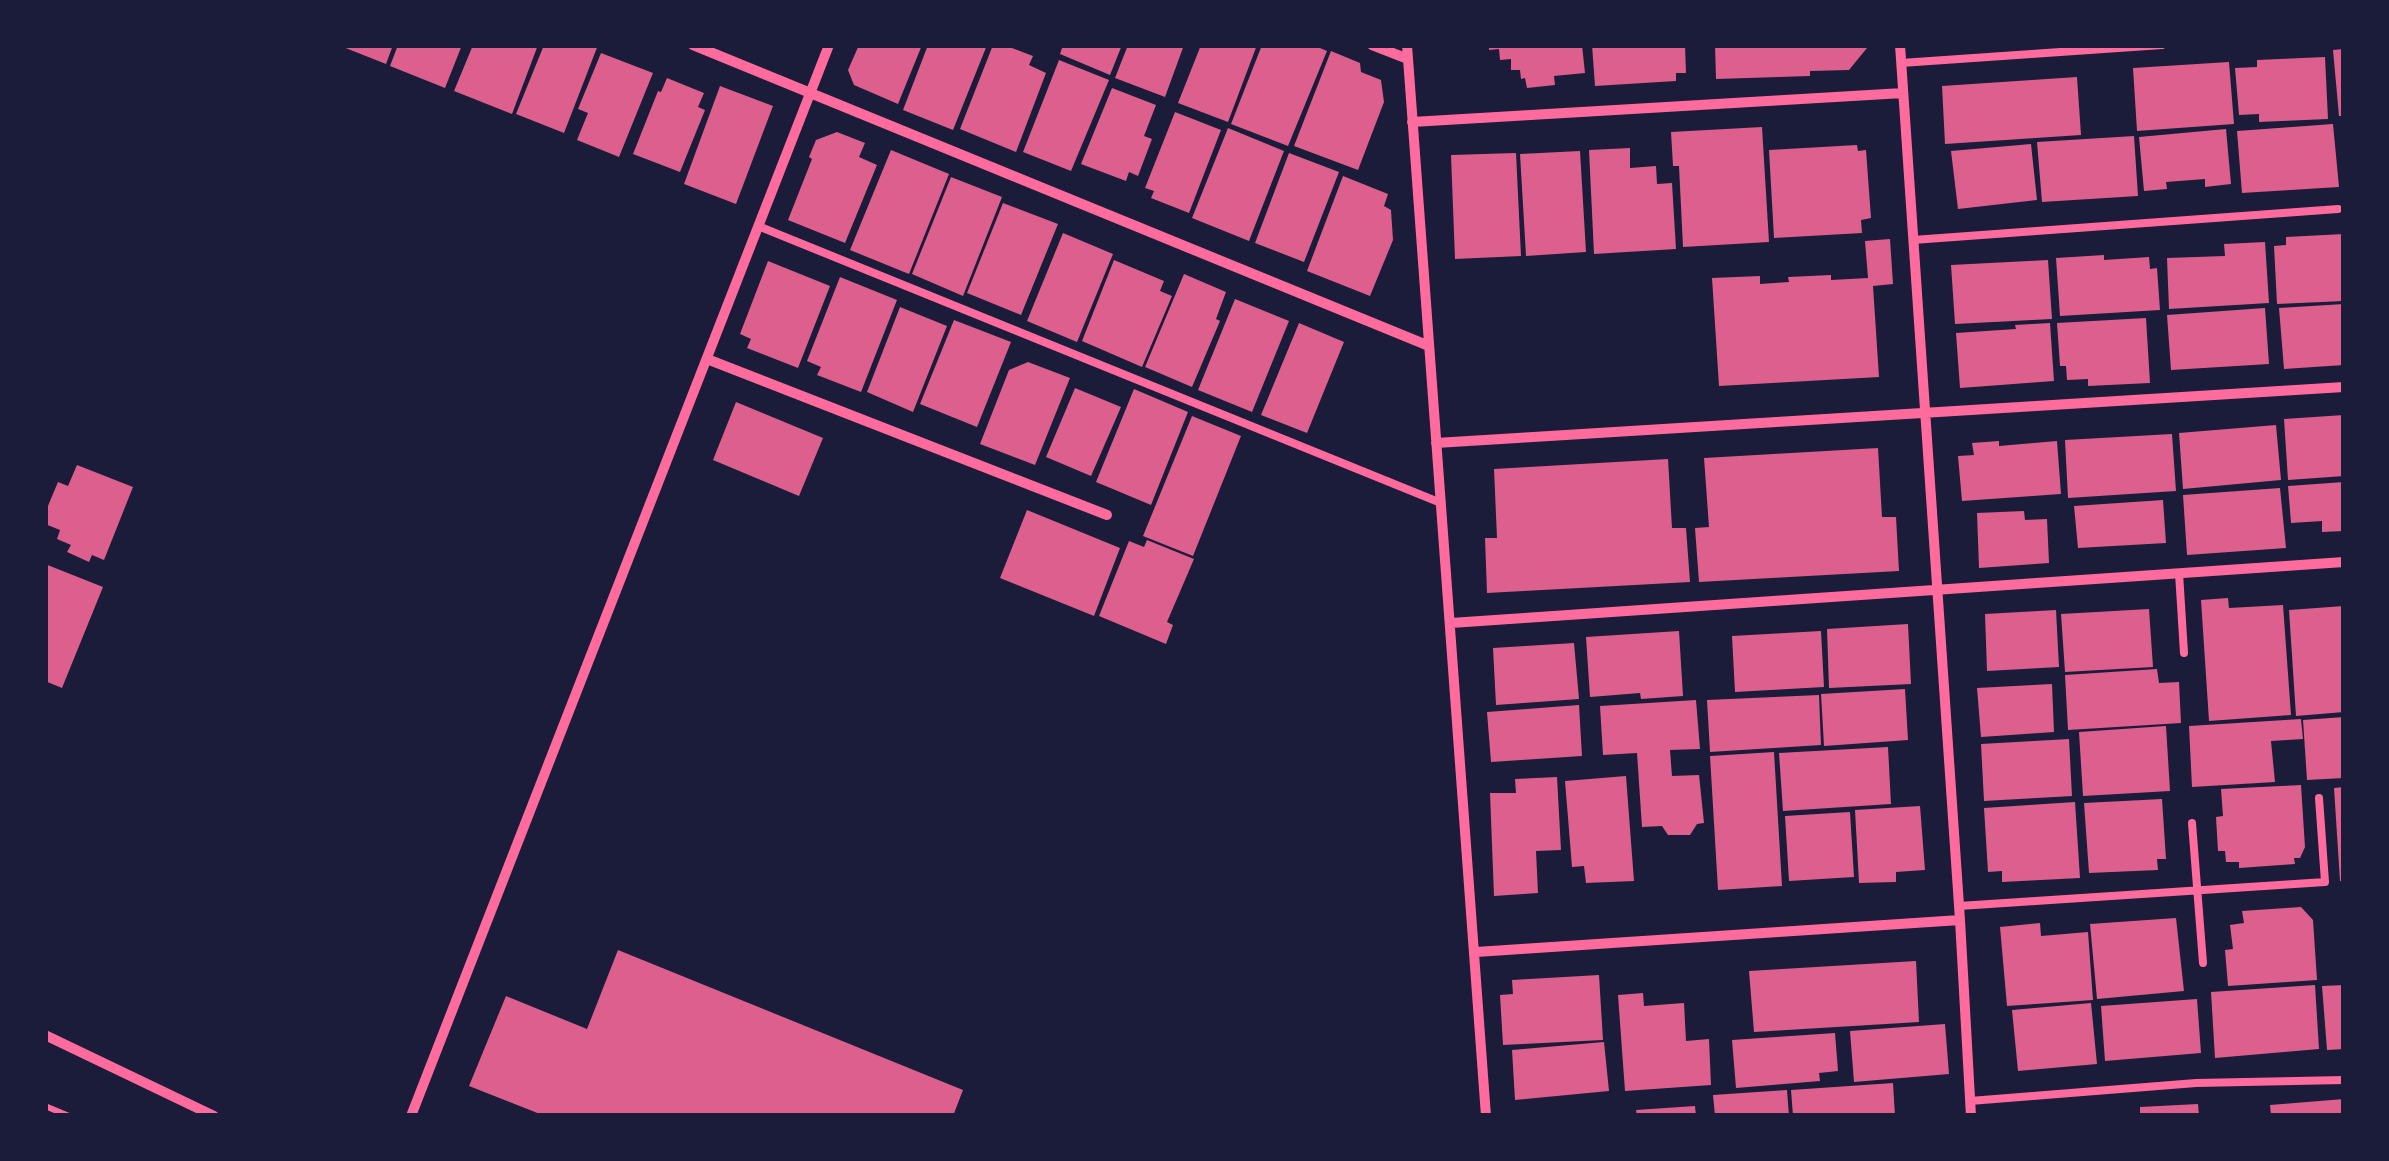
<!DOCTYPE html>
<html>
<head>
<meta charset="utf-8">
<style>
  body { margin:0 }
  #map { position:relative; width:2389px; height:1161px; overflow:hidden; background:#1b1b3a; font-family:"Alegreya Sans",sans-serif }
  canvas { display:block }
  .frame { position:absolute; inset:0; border:48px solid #1b1b3a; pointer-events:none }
</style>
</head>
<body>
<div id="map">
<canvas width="2389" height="1161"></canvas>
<div class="frame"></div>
</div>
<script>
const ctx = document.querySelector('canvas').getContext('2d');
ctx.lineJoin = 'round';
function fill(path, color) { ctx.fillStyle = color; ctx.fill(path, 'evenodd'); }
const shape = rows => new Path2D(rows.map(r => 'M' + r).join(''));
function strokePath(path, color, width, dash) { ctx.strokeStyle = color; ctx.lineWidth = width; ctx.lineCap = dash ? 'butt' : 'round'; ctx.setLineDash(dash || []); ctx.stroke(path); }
fill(shape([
  [338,45,393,45,386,64],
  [398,45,462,45,445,88,390,66],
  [473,45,538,45,512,114,454,91],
  [544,45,598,45,564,133,516,114],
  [859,45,922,45,898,104,854,85,848,70],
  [928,45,987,45,953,130,903,110],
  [993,45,1004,45,1033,56,1029,65,1046,73,1016,152,960,129],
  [1063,45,1122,45,1110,75,1060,54],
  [1128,45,1184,45,1165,97,1115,78],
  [1201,45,1257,45,1228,122,1178,103],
  [1262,45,1313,45,1327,51,1288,146,1231,124],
  [1489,45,1582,45,1585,73,1554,76,1555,85,1527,88,1525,78,1521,79,1520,70,1511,70,1511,59,1500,60,1499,49,1489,50],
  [1592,45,1685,45,1686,73,1676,73,1676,81,1595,86],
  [1715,45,1867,45,1867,48,1849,70,1810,71,1810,76,1716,79],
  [2344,49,2344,116,2339,116,2333,50],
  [1331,51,1360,63,1361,72,1381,80,1384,102,1358,170,1294,146],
  [601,53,653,73,619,157,577,140,588,113,578,109],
  [2325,57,2328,119,2259,122,2259,114,2239,115,2235,68,2257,67,2257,60],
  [1059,60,1109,80,1071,171,1023,152],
  [2229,62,2234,124,2137,131,2133,68],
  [2077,77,2081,135,1945,144,1942,86],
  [667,78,704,93,698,107,705,110,680,172,633,154,658,91,661,92],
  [720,86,773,106,736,204,684,184],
  [1112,88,1156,105,1144,136,1152,139,1138,176,1129,172,1126,181,1081,164],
  [1175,112,1221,130,1189,213,1151,198,1154,191,1145,188],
  [2333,124,2339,187,2242,193,2237,131],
  [1762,127,1769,242,1683,247,1679,166,1673,166,1671,132],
  [1228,128,1284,151,1249,241,1192,218],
  [2226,129,2231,184,2205,187,2205,179,2166,182,2167,189,2144,191,2139,137],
  [837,132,865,143,859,157,877,165,845,243,788,220,812,159,809,157,816,140],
  [2134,136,2138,196,2042,202,2037,142],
  [2031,144,2037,200,1958,209,1951,151],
  [1857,145,1858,151,1866,150,1871,218,1861,220,1862,233,1774,238,1769,150],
  [1630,148,1630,168,1656,166,1657,184,1672,183,1676,249,1594,254,1589,150],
  [891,150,949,174,909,274,850,250],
  [1580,151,1586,252,1526,256,1520,154],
  [1289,153,1339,172,1304,262,1255,243],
  [1516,153,1521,256,1455,259,1451,155],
  [1343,176,1388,194,1384,206,1391,210,1393,240,1370,296,1307,271],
  [951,177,1002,197,963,296,912,274],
  [1003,203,1058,224,1021,315,967,293],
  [1063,233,1113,254,1077,342,1027,321],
  [2344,234,2344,301,2277,304,2274,246,2286,245,2286,237],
  [1890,239,1893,284,1873,286,1879,377,1719,386,1712,278,1760,276,1760,284,1789,282,1788,277,1831,275,1831,280,1868,278,1865,241],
  [2265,242,2269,303,2169,309,2167,258,2225,256,2224,244],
  [2104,255,2104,260,2149,257,2150,269,2157,268,2160,310,2060,316,2056,258],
  [1114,260,1164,281,1160,291,1172,296,1142,367,1082,341],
  [2048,260,2052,319,1955,324,1951,265],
  [768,261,830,286,798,368,747,348,751,339,740,334],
  [1184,274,1226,292,1216,319,1220,321,1192,387,1145,367],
  [840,277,897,300,861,392,817,375,821,367,807,361],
  [1235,299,1289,321,1252,412,1198,390],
  [2344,304,2344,365,2284,369,2279,308],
  [900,307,947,326,913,412,867,392],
  [2265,308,2269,364,2171,370,2167,315],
  [2146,318,2150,383,2088,386,2088,379,2067,380,2066,366,2060,366,2057,323],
  [954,320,1011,342,977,427,920,404],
  [1299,323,1344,342,1307,433,1261,415],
  [2050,323,2054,381,1960,388,1956,333,2016,329,2015,325],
  [1028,362,1070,378,1035,465,980,444,1009,370],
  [1075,388,1121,407,1091,476,1046,457],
  [1134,389,1188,412,1151,505,1096,482],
  [736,402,823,438,799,496,713,460],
  [2344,415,2344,476,2288,480,2284,419],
  [1192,416,1241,436,1193,556,1143,536],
  [2276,425,2281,480,2183,489,2179,433],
  [2172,434,2176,491,2068,498,2065,440],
  [1999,441,1999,446,2057,441,2061,494,1962,501,1958,456,1974,455,1972,443],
  [1878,448,1882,517,1896,517,1899,571,1699,582,1695,528,1709,527,1704,458],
  [1668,459,1672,528,1686,528,1690,582,1487,593,1485,538,1497,538,1494,469],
  [77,465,133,487,104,560,92,555,89,562,67,552,71,545,57,539,60,530,45,524,45,513,58,482,68,486],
  [2344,482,2344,531,2322,532,2322,521,2291,523,2288,486],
  [2280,488,2286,548,2187,555,2183,495],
  [2163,500,2166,543,2078,548,2074,506],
  [1027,510,1120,548,1094,616,1000,578],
  [2024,511,2025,520,2047,519,2049,563,1979,568,1977,513],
  [1147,540,1194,559,1167,622,1173,625,1166,644,1099,616,1129,541,1144,547],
  [45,564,103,587,62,688,45,681],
  [2228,598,2229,608,2283,605,2291,715,2209,721,2201,600],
  [2344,606,2344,712,2296,716,2289,610],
  [2149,609,2153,667,2065,672,2061,614],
  [2056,610,2059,667,1987,671,1985,614],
  [1908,624,1911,684,1829,688,1827,629],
  [1679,631,1683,696,1641,699,1640,693,1590,697,1586,637],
  [1821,631,1824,687,1735,692,1732,636],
  [1574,643,1579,699,1496,705,1493,648],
  [2157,669,2159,683,2179,682,2181,723,2068,730,2065,675],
  [2052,684,2054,732,1981,737,1977,688],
  [1905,689,1908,740,1824,746,1821,694],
  [1819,695,1821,745,1710,752,1707,700],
  [1696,700,1700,749,1670,750,1672,776,1699,775,1704,823,1697,824,1690,835,1668,835,1662,826,1642,827,1637,753,1603,755,1600,706],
  [1579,705,1582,756,1491,762,1487,712],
  [2344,717,2344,778,2307,780,2303,720],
  [2301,719,2303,739,2271,741,2275,782,2192,787,2189,726],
  [2166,726,2170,791,2083,796,2079,732],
  [2069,739,2072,796,1984,801,1981,744],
  [1888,747,1891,804,1783,811,1779,753],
  [1774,752,1782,886,1718,890,1710,756],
  [1626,776,1634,881,1586,883,1584,866,1572,867,1565,781],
  [1557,777,1561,850,1536,851,1538,893,1494,896,1490,793,1516,793,1515,779],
  [2301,785,2305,847,2300,858,2294,858,2295,864,2239,868,2239,862,2226,862,2225,851,2218,851,2216,817,2223,816,2221,789],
  [2344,787,2344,881,2340,881,2334,788],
  [2162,799,2166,859,2157,859,2158,870,2089,873,2084,803],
  [2075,802,2080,878,2002,882,2002,871,1988,872,1984,808],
  [1920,806,1925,870,1896,872,1896,882,1859,883,1855,810],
  [1850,812,1854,877,1789,881,1785,816],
  [2301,907,2313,920,2317,980,2228,986,2225,950,2233,949,2230,925,2244,923,2242,911],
  [2176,918,2184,991,2097,999,2090,924],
  [2040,923,2041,936,2088,932,2093,1000,2007,1006,2000,927],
  [618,950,963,1090,953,1116,545,1116,469,1086,506,996,587,1029],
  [1916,961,1919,1022,1754,1032,1749,971],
  [1599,975,1603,1040,1503,1045,1500,995,1513,994,1512,980],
  [2315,985,2319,1049,2215,1058,2211,992],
  [2344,985,2344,1049,2327,1050,2322,986],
  [1643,993,1644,1006,1684,1003,1686,1041,1709,1039,1711,1085,1625,1091,1618,995],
  [2197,999,2201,1053,2105,1061,2101,1006],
  [2091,1003,2097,1064,2018,1071,2012,1010],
  [1945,1024,1949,1074,1854,1082,1850,1031],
  [1835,1033,1838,1071,1819,1073,1820,1081,1736,1088,1732,1040],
  [1604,1042,1609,1091,1515,1100,1512,1050],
  [1893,1083,1895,1116,1793,1116,1791,1090],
  [1787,1090,1789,1116,1715,1116,1713,1095],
  [2344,1099,2344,1116,2271,1116,2270,1105],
  [2198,1104,2199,1116,2140,1116,2140,1107],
  [1695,1106,1696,1116,1637,1116,1636,1110]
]), '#dd5f8e');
strokePath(shape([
  [45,1106,69,1116]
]), '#ff6b9d', 6);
strokePath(shape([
  [1901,63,2162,45],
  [758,226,1441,503],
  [1913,240,2338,209],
  [2179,573,2184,653],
  [2192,823,2203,963],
  [1959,906,2325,882,2319,798],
  [1970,1101,2196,1083,2344,1080]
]), '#ff6b9d', 8);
strokePath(shape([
  [693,45,1429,346],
  [1372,45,1408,59],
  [1407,45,1486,1116],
  [1900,45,1960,920,1971,1116],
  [1412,122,1903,93],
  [707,359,1107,515],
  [1436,443,2344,387],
  [1451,623,2344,562],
  [1476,952,1960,920],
  [45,1035,214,1116],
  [411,1116,829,45]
]), '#ff6b9d', 10);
</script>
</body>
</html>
